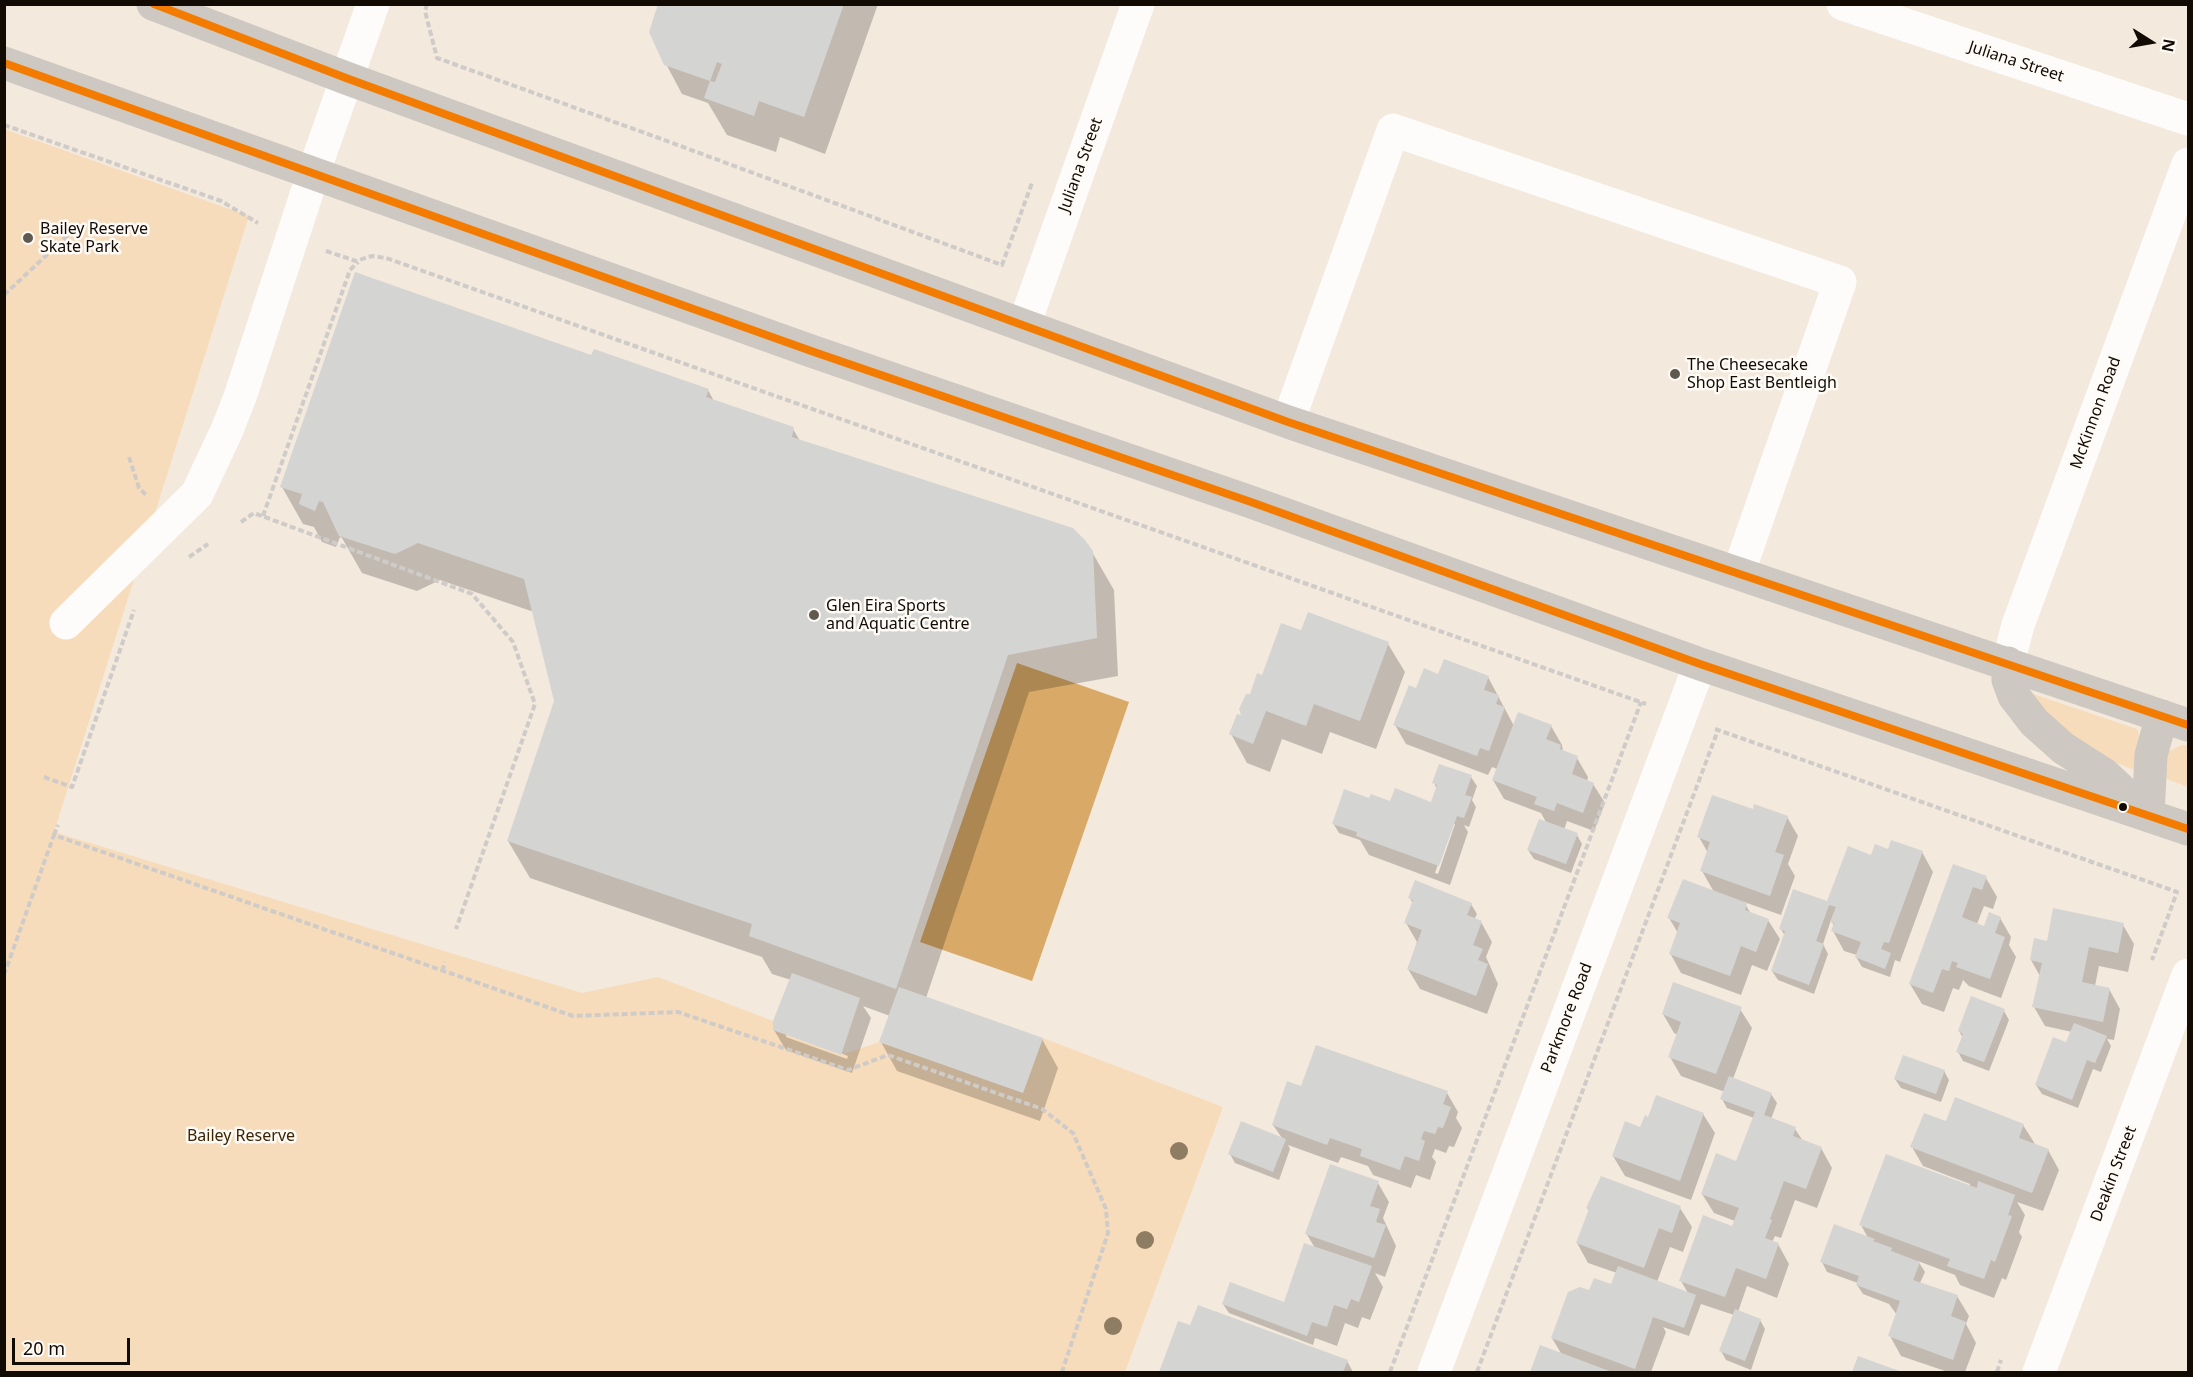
<!DOCTYPE html>
<html>
<head>
<meta charset="utf-8">
<style>
  body { margin:0 }
  #map { position:relative; width:2193px; height:1377px; overflow:hidden; background:#f3e9dd; font-family:"Noto Sans",sans-serif }
  canvas { display:block }
  .frame { position:absolute; inset:0; border:6px solid #110b04; pointer-events:none }
  .north { position:absolute; left:2121px; top:12px; width:60px; height:60px; -webkit-text-stroke:4px #fefaf5; paint-order:stroke; rotate:101deg; font-size:16px; font-weight:700; line-height:24px; text-align:center; color:#110b04 }
  .north::after { content:''; display:block; margin:auto; width:21px; height:27px; background:#110b04; clip-path:polygon(50% 0,100% 100%,50% 72%,0 100%) }
  .scale { position:absolute; left:12px; top:1338px; width:118px; height:27px; box-sizing:border-box; border:3px solid #110b04; border-top:0; padding-left:8px; font-size:18px; line-height:21px; white-space:nowrap; color:#110b04; -webkit-text-stroke:4px #fefaf5; paint-order:stroke }
</style>
</head>
<body>
<div id="map">
<canvas width="2193" height="1377"></canvas>
<div class="frame"></div>
<div class="north">N</div>
<div class="scale">20 m</div>
</div>
<script>
const ctx = document.querySelector('canvas').getContext('2d');
ctx.lineJoin = 'round';
function fill(path, color) { ctx.fillStyle = color; ctx.fill(path, 'evenodd'); }
const shape = rows => new Path2D(rows.map(r => 'M' + r).join(''));
function strokePath(path, color, width, dash) { ctx.strokeStyle = color; ctx.lineWidth = width; ctx.lineCap = dash ? 'butt' : 'round'; ctx.setLineDash(dash || []); ctx.stroke(path); }
function label(font, color, halo, rows, align = 'center') {
  ctx.font = font + ' "Noto Sans",sans-serif'; ctx.lineWidth = 5; ctx.setLineDash([]); ctx.textBaseline = 'middle'; ctx.strokeStyle = halo; ctx.fillStyle = color; for (const [text, x, y, turn = 0] of rows) {
    ctx.save(); ctx.translate(x, y); ctx.rotate((+turn || 0) * Math.PI / 180); ctx.textAlign = isNaN(turn) ? turn : align; if (halo) ctx.strokeText(text, 0, 0); ctx.fillText(text, 0, 0); ctx.restore();
  }
}
fill(shape([
  [4,129,249,216,54,832,582,993,658,977,773,1021,773,1030,841,1055,879,1042,1023,1093,1043,1038,1223,1107,1125,1372,5,1372],
  [2033,694,2137,729,2139,734,2134,770,2102,757,2078,745,2029,695],
  [2182,745,2188,746,2188,787,2167,779,2162,772,2166,757,2169,751]
]), '#f7dcbb');
fill(shape([
  [1017,663,1129,702,1032,981,920,942]
]), '#d8a967');
fill(shape([
  [660,4,878,4,825,154,780,137,776,152,727,135,708,103,682,94,666,64],
  [592,357,708,390,714,401,793,429,800,441,1092,552,1114,590,1118,676,1029,692,926,998,1042,1039,1058,1068,1040,1121,897,1071,881,1042,890,1016,863,1006,871,1018,852,1073,786,1050,774,1030,791,980,772,974,762,957,530,878,508,841,555,702,534,612,440,580,417,591,362,573,342,538,340,537,336,547,322,542,314,527,303,524,282,487],
  [786,1033,848,1056,847,1059,786,1037],
  [1301,632,1388,644,1405,672,1376,749,1330,732,1322,754,1282,739,1270,772,1247,763,1231,734,1244,717,1251,696],
  [1439,676,1488,677,1514,726,1551,726,1562,745,1563,752,1577,758,1588,777,1587,781,1593,784,1605,803,1594,831,1567,821,1564,830,1577,835,1582,844,1571,873,1534,859,1528,850,1547,824,1541,813,1504,799,1493,780,1497,769,1492,767,1488,775,1406,744,1395,725,1417,690],
  [1440,766,1471,777,1477,786,1472,800,1476,807,1469,827,1464,825,1468,832,1450,885,1369,855,1360,840,1339,833,1333,823,1370,800,1432,803,1437,789,1434,783],
  [1452,824,1455,824,1438,874,1435,873],
  [1754,811,1787,817,1798,836,1788,864,1795,876,1781,915,1744,902,1751,914,1768,920,1780,939,1767,971,1752,965,1741,995,1681,973,1670,953,1678,933,1669,918,1714,892,1702,871,1708,853,1699,837],
  [1889,851,1922,852,1933,872,1900,962,1895,960,1890,977,1862,967,1856,957,1857,955,1844,951,1833,931,1834,926,1831,920,1823,944,1828,954,1814,994,1778,980,1772,971,1785,936,1781,929,1828,903,1872,857],
  [1954,866,1986,878,1997,897,1993,909,1984,906,1977,924,1985,928,2000,918,2011,937,2009,945,2016,957,2001,998,1969,986,1963,980,1959,990,1953,988,1944,1012,1922,1004,1910,984],
  [1410,898,1471,904,1477,914,1474,920,1481,922,1492,942,1486,957,1498,984,1487,1014,1420,989,1408,969,1417,942,1406,923,1413,904],
  [2123,925,2134,944,2128,972,2099,966,2095,986,2109,989,2120,1009,2114,1040,2107,1039,2111,1046,2101,1072,2093,1069,2078,1108,2042,1094,2036,1085,2067,1044,2072,1032,2045,1026,2034,1007,2040,976,2031,960,2048,943],
  [1740,1009,1752,1028,1733,1079,1771,1094,1777,1103,1771,1119,1795,1129,1803,1141,1821,1148,1832,1168,1817,1208,1795,1200,1781,1238,1775,1236,1772,1242,1778,1244,1789,1264,1777,1298,1747,1286,1738,1312,1760,1320,1765,1329,1751,1370,1726,1360,1721,1351,1734,1315,1701,1304,1689,1336,1663,1327,1666,1332,1651,1372,1532,1372,1541,1347,1562,1355,1552,1338,1590,1292,1612,1286,1617,1273,1588,1263,1577,1243,1590,1212,1587,1208,1680,1208,1692,1227,1683,1252,1670,1247,1657,1282,1688,1293,1681,1281,1733,1228,1735,1221,1714,1213,1702,1194,1737,1163,1754,1118,1727,1108,1722,1099,1725,1092,1681,1076,1670,1057,1678,1035,1674,1033,1663,1014],
  [2004,1011,2009,1020,1989,1071,1963,1061,1958,1052,1963,1038,1959,1031],
  [1944,1071,1949,1080,1941,1102,1901,1088,1895,1079],
  [1302,1088,1447,1093,1458,1112,1456,1118,1462,1128,1454,1147,1449,1146,1446,1153,1435,1149,1432,1157,1436,1162,1430,1180,1416,1175,1411,1188,1373,1175,1368,1166,1341,1157,1338,1163,1288,1145,1290,1149,1279,1180,1235,1163,1230,1154,1282,1138,1273,1125],
  [1703,1114,1715,1133,1691,1200,1625,1176,1613,1156,1641,1129],
  [1946,1123,2023,1125,2035,1144,2048,1150,2059,1170,2043,1211,2017,1202,2025,1215,2019,1232,2022,1237,2006,1280,2002,1278,1994,1298,1960,1285,1955,1275,1918,1261,1925,1272,1920,1283,1957,1296,1969,1316,1966,1324,1976,1343,1965,1372,1948,1372,1901,1356,1890,1336,1897,1315,1889,1304,1863,1294,1857,1285,1858,1283,1827,1272,1822,1262,1868,1238,1861,1225,1969,1187,1970,1184,1923,1166,1912,1147],
  [1378,1183,1389,1202,1383,1218,1396,1246,1385,1277,1375,1273,1383,1287,1370,1320,1362,1317,1358,1328,1345,1323,1337,1346,1315,1338,1313,1345,1229,1313,1223,1304,1285,1304,1315,1248,1306,1233],
  [1179,1323,1347,1361,1353,1372,1161,1372],
  [1859,1358,1899,1372,1853,1372]
]), '#0003');
fill(shape([
  [658,4,844,4,804,117,759,101,754,116,704,98,710,81,664,65,649,32],
  [717,62,722,64,715,82,710,81],
  [355,272,591,355,594,349,709,389,706,397,794,427,792,437,1073,528,1085,540,1093,551,1097,638,1008,655,896,989,749,936,752,924,507,841,554,701,524,579,418,543,395,554,339,536,323,502,319,501,315,511,299,504,302,494,280,487],
  [1308,612,1389,642,1360,721,1314,704,1306,726,1266,711,1253,744,1229,734,1237,714,1241,715,1239,709,1246,694,1250,694,1257,673,1262,675,1281,623,1301,630],
  [1444,659,1489,676,1484,690,1499,695,1496,704,1505,707,1489,751,1480,748,1477,756,1393,725,1409,685,1416,688,1424,668,1438,674],
  [1518,712,1552,725,1546,739,1561,745,1560,749,1578,756,1572,774,1594,783,1583,813,1557,803,1554,811,1534,804,1537,797,1492,780],
  [1439,764,1472,775,1465,795,1472,797,1464,818,1457,816,1439,866,1356,836,1357,832,1332,824,1344,789,1369,798,1371,794,1390,801,1395,788,1431,802,1437,785,1432,783],
  [1712,795,1753,809,1754,804,1788,816,1775,852,1784,855,1770,896,1700,871,1710,842,1697,837],
  [1539,819,1578,833,1566,864,1527,850],
  [1891,840,1923,851,1889,943,1884,942,1881,949,1891,953,1885,969,1855,957,1861,942,1831,931,1834,923,1830,922,1836,907,1829,905,1816,941,1824,944,1809,985,1771,971,1785,931,1779,929,1793,889,1827,901,1848,846,1871,855,1875,844,1888,849],
  [1953,864,1987,876,1982,890,1973,887,1962,917,1984,926,1989,912,2001,917,1995,933,2005,937,1990,979,1956,967,1958,963,1952,961,1949,971,1942,969,1933,993,1909,984],
  [1683,879,1747,903,1745,910,1769,919,1756,952,1741,946,1730,976,1669,954,1680,923,1667,918],
  [1415,880,1472,903,1467,915,1482,921,1473,945,1483,949,1478,960,1488,964,1476,996,1407,969,1422,930,1404,923,1413,900,1408,898],
  [2053,908,2124,923,2118,953,2089,947,2082,982,2110,988,2103,1022,2032,1007,2042,963,2030,960,2034,938,2047,941],
  [792,973,860,998,841,1055,773,1030,773,1021],
  [1673,982,1742,1007,1716,1074,1668,1057,1681,1022,1662,1014],
  [899,987,1043,1038,1023,1093,879,1042],
  [1971,996,2005,1009,1984,1062,1956,1052,1963,1034,1958,1031],
  [2074,1023,2107,1036,2095,1063,2087,1060,2072,1100,2035,1085,2053,1037,2066,1042],
  [1316,1045,1448,1091,1443,1104,1451,1107,1443,1128,1438,1127,1435,1134,1424,1131,1421,1139,1425,1141,1419,1161,1405,1156,1400,1170,1360,1156,1362,1149,1330,1138,1327,1145,1272,1125,1287,1081,1301,1086],
  [1903,1055,1945,1070,1936,1094,1894,1079],
  [1729,1076,1772,1093,1764,1115,1796,1127,1793,1136,1822,1147,1806,1189,1784,1181,1770,1219,1772,1220,1765,1238,1779,1243,1766,1279,1736,1268,1725,1297,1679,1281,1703,1215,1732,1226,1739,1208,1701,1194,1716,1153,1736,1161,1755,1112,1720,1099],
  [1656,1095,1704,1113,1680,1181,1612,1156,1625,1121,1640,1127,1645,1115,1648,1117],
  [1955,1097,2024,1124,2019,1138,2049,1149,2032,1193,1910,1147,1924,1113,1946,1121],
  [1241,1121,1286,1139,1273,1172,1228,1154],
  [1886,1154,1977,1188,1978,1181,2015,1195,2008,1215,2012,1216,1995,1262,1991,1260,1984,1279,1947,1266,1950,1259,1859,1225],
  [1330,1164,1379,1181,1370,1206,1380,1209,1376,1222,1386,1225,1374,1258,1305,1234],
  [1601,1176,1681,1206,1672,1233,1659,1228,1644,1268,1576,1243,1589,1209,1586,1208],
  [1834,1224,1875,1239,1873,1241,1892,1248,1891,1251,1920,1262,1913,1280,1958,1295,1951,1316,1966,1322,1953,1360,1888,1336,1900,1301,1856,1285,1859,1276,1820,1262],
  [1304,1243,1372,1266,1359,1302,1351,1299,1347,1309,1334,1305,1327,1327,1312,1322,1307,1336,1222,1304,1230,1282,1284,1302],
  [1618,1266,1696,1295,1684,1328,1653,1317,1635,1369,1551,1338,1568,1292,1580,1287,1589,1290,1594,1278,1611,1284],
  [1198,1305,1348,1360,1343,1372,1159,1372,1178,1321,1190,1325],
  [1735,1309,1761,1319,1745,1361,1719,1351],
  [1540,1345,1612,1372,1530,1372],
  [1858,1356,1902,1372,1852,1372]
]), '#d4d5d2');
strokePath(shape([
  [427,4,425,11,437,58,656,137,1002,265,1032,183],
  [4,125,221,201,258,223],
  [326,251,356,261,372,256,386,258,1646,704],
  [4,295,82,222],
  [129,457,139,488,146,495],
  [263,516,350,270,358,262],
  [241,522,254,513,472,594,513,642,535,704,456,929],
  [189,557,208,544],
  [1715,729,2177,892,2152,960],
  [44,777,72,787,134,610],
  [54,835,58,825],
  [442,971,445,962],
  [4,975,54,835,573,1016,678,1012,848,1070,888,1055,1042,1109,1073,1133,1106,1209,1108,1233,1062,1372],
  [1390,1372,1641,702],
  [1477,1372,1718,730],
  [1997,1372,2001,1360]
]), '#cecbc8', 4, [6, 3]);
strokePath(shape([
  [1843,4,2188,119],
  [1024,325,1138,4],
  [1288,422,1393,130,1840,282,1738,574],
  [66,623,197,494,227,430,240,397,313,174,373,4],
  [2008,663,2018,625,2188,164],
  [1434,1372,1700,664],
  [2039,1372,2188,975]
]), '#fdfcfa', 33);
strokePath(shape([
  [153,4,346,78,1288,422,2188,725],
  [4,63,814,352,1251,502,1700,664,2188,829],
  [2008,663,2008,680,2014,696,2034,722,2063,748,2105,775,2140,808],
  [2148,815,2151,755,2162,716]
]), '#cdc8c1', 33);
strokePath(shape([
  [154,4,346,78,1288,422,2188,725],
  [4,63,814,352,1251,502,1700,664,2188,829]
]), '#f37c00', 8);
ctx.fillStyle = '#8f7d63';
for (const [x, y] of [
  [1179,1151],
  [1145,1240],
  [1113,1326]
]) { ctx.beginPath(); ctx.arc(x, y, 9, 0, 2 * Math.PI); ctx.fill(); }
for (const [x, y, r, color] of [
  [28,238,6,"#605950"],
  [1675,374,6,"#605950"],
  [814,615,6,"#605950"],
  [2123,807,5,"#110b04"]
]) { const dot = new Path2D(); dot.arc(x, y, r, 0, 2 * Math.PI); ctx.fillStyle = color; ctx.fill(dot); strokePath(dot, '#fefaf5', 2); }
label('16px', '#110b04', '#fefaf5', [
  ["Juliana Street",2016,62,18],
  ["Juliana Street",1081,165,-70],
  ["McKinnon Road",2096,413,-70],
  ["Parkmore Road",1567,1018,-69],
  ["Deakin Street",2114,1174,-69]
]);
label('16px', '#110b04', '#fefaf5', [
  ["Bailey Reserve",40,229],
  ["Skate Park",40,247],
  ["The Cheesecake",1687,365],
  ["Shop East Bentleigh",1687,383],
  ["Glen Eira Sports",826,606],
  ["and Aquatic Centre",826,624]
], 'left');
label('16px', '#3d2400', '#fefaf5', [
  ["Bailey Reserve",241,1136]
]);
</script>
</body>
</html>
